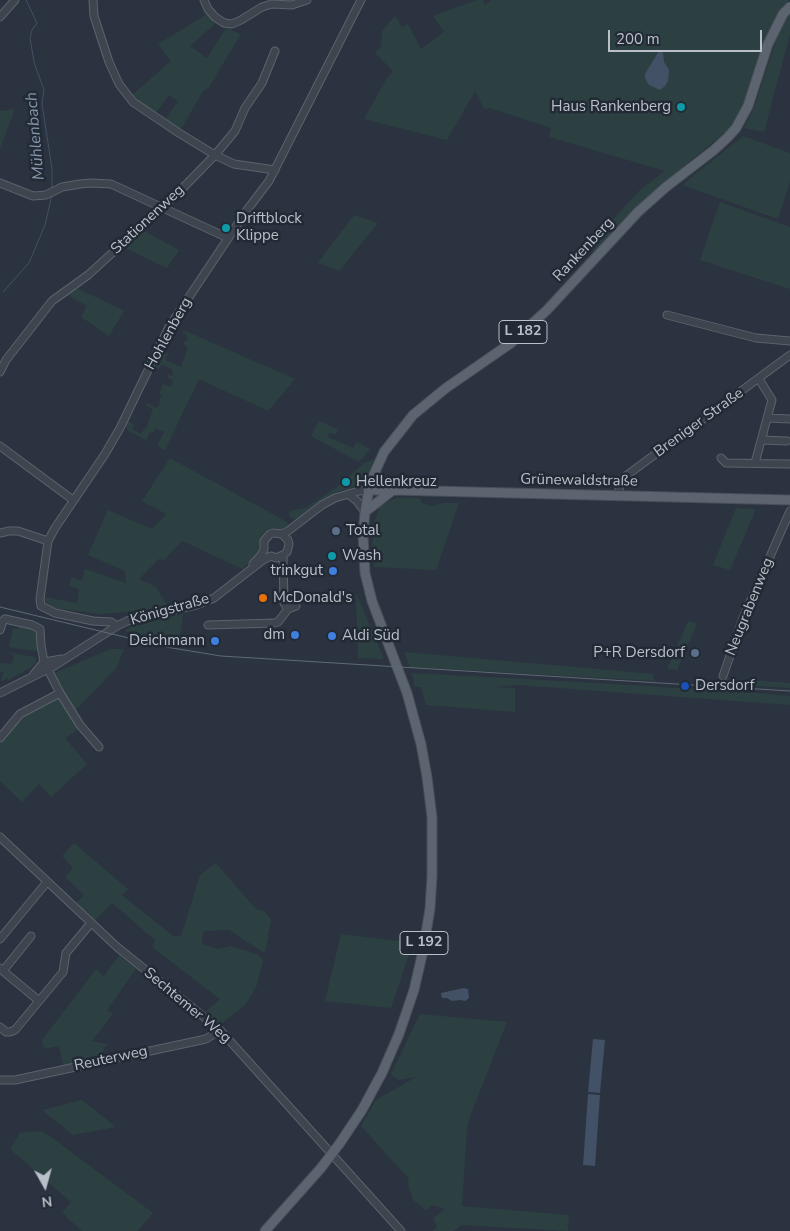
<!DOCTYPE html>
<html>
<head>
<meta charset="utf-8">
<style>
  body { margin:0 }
  #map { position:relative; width:790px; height:1231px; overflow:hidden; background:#2a333f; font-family:"Nunito Sans",sans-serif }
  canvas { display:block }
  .north { position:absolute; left:20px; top:1161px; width:50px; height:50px; -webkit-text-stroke:4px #222a35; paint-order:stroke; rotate:173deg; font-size:14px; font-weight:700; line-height:20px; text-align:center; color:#bac0ca }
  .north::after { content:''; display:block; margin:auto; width:18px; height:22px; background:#bac0ca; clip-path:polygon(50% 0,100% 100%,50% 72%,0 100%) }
  .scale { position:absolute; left:608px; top:30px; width:154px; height:22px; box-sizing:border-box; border:2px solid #bac0ca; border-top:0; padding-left:6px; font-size:15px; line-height:18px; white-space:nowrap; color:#bac0ca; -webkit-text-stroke:4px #222a35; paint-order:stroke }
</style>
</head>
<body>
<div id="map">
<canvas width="790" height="1231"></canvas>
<div class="north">N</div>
<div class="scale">200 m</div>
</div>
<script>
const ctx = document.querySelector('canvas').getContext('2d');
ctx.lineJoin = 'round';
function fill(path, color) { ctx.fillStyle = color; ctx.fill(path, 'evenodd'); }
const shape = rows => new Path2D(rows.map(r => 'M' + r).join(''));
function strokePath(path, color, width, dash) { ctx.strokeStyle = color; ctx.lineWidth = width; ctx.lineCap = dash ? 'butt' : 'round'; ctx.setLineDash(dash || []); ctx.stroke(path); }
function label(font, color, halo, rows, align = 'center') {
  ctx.font = font + ' "Nunito Sans",sans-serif'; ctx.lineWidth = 5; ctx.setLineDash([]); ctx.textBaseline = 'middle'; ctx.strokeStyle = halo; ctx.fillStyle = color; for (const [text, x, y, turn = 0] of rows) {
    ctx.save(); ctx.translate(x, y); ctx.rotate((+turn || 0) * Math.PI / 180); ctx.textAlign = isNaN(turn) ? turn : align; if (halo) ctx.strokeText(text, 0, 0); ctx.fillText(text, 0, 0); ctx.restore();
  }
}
fill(shape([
  [477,0,483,0,485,5,492,0,789,0,777,14,761,47,750,90,733,122,726,131,651,194,594,251,588,247,640,190,665,171,549,137,551,128,490,108,484,109,475,91,447,140,364,119,387,78,393,71,375,53,381,47,382,31,395,16,402,27,408,24,421,49,444,32,433,16],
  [207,14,217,22,190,46,207,58,226,28,241,34,209,87,203,91,181,129,166,119,178,101,169,95,155,114,132,95,171,61,158,44],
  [790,14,790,34,764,132,744,128,754,108,780,28],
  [15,109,0,149,0,111],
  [743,136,790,153,790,182,778,219,682,185],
  [720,202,790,227,790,289,700,260],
  [354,215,378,223,339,271,318,263],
  [140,229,179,250,167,268,121,246],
  [75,287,124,311,109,336,81,317,87,306,66,294],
  [183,330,295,379,268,411,199,379,165,450,157,446,164,432,155,428,153,433,150,432,146,440,127,430,126,425,128,421,135,425,132,429,141,434,144,429,146,429,153,409,146,405,147,403,157,408,161,401,159,400,162,395,159,394,163,384,171,387,173,380,167,377,169,374,171,376,173,374,172,369,162,365,158,369,153,367,156,362,160,364,161,361,157,359,161,350,168,354,165,360,181,367,188,347,183,344,188,338,186,336,187,335,182,332],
  [319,421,338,429,336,434,329,433,328,437,353,448,356,442,370,449,359,462,311,436],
  [170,458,287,522,288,525,282,529,276,528,267,530,261,537,258,552,243,569,182,541,164,560,159,559,139,579,155,586,168,606,138,611,100,614,54,608,47,604,44,597,77,603,79,589,69,586,72,577,82,581,85,569,126,583,125,571,88,555,108,510,152,529,166,514,142,501],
  [374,459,365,480,355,486,332,494,314,505,298,520,293,519,289,516,290,511,305,508,336,488,364,463],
  [396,498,420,498,422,503,432,506,444,503,459,503,436,570,374,567,372,549,373,525,380,506],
  [736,508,756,509,730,570,713,565],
  [356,593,384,659,358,658],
  [183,614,179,643,124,631,132,626],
  [688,621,697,624,677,670,667,669],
  [19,624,35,629,38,649,35,651,9,647,13,628,18,629],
  [111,649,124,649,117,667,74,712,54,673],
  [5,652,35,657,36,661,33,666,9,680,7,678,1,682,3,672,0,672,0,659,0,663,12,664,14,655],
  [404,652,654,674,653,679,656,681,410,667],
  [412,673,580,682,710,690,713,692,723,692,724,690,790,696,790,705,517,685,492,687,515,688,515,712,426,705,421,687,415,687],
  [727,678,790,683,790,688,722,684],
  [59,697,79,729,65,738,87,764,51,797,39,784,22,802,0,781,0,743,25,715],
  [74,843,128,889,122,895,173,936,181,936,200,875,216,863,255,908,265,912,271,919,266,949,263,952,229,930,203,931,202,944,218,949,231,946,259,955,263,960,257,985,246,1004,221,1024,205,1012,220,999,153,948,155,940,112,903,94,922,76,904,84,895,65,877,73,868,62,856],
  [341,934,413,943,391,1008,325,1001],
  [119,955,136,969,107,1010,113,1014,92,1041,107,1044,98,1059,64,1067,59,1046,44,1049,42,1040,96,969,104,976],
  [420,1014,507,1022,470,1117,467,1129,462,1206,569,1215,568,1231,461,1225,454,1231,432,1231,437,1227,433,1218,445,1209,433,1205,426,1210,413,1200,409,1188,408,1178,361,1126,376,1100,416,1077,398,1080,391,1074],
  [82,1100,116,1127,73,1135,42,1110],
  [41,1131,54,1139,153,1213,137,1231,82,1231,62,1213,71,1202,10,1149,20,1133]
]), '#2d4041');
fill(shape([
  [659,51,663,53,664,62,669,70,668,81,665,86,660,90,649,85,645,78,645,74],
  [464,988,468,989,469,998,465,1001,460,1000,452,1001,447,998,442,998,441,993],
  [593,1039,605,1040,600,1093,588,1092],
  [588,1094,600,1095,595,1166,583,1165]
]), '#425166');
strokePath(shape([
  [26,0,37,23,32,30,30,38,34,62,44,90,42,104,52,169,52,189],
  [3,292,29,263,45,225,52,195]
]), '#425166', 1);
const minor = shape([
  [93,0,94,16,109,62,119,84,133,102,179,133,215,155,234,164,275,170],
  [204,0,208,9,215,17,224,23,232,24,241,20,262,7,272,4,292,5,307,0],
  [0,17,15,0],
  [0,183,33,196,46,195,62,187,80,184,91,183,111,184,228,238],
  [667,315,756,338,790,341],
  [0,372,6,360,52,301,88,275,177,194,215,155,235,131,245,108,262,83,275,51],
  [767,418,790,419],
  [761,440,787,441],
  [0,446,73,500],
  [721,458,726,463,789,464],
  [755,463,772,400,759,379],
  [348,494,357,501,365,512],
  [618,496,620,484,623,478,790,355],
  [0,533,9,531,18,531,48,541],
  [283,555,284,603,288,609],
  [253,564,262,554,264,549,264,541,270,534,274,533,282,534,288,531,322,505,335,498,359,491,368,490],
  [208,625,274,623,278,622,288,609,296,606],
  [117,626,111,622,93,621,55,613,41,606,40,599,48,541,55,528,105,454,120,428,169,327,247,210,269,181,361,0],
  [0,630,3,621,5,619,32,625,40,629,41,645,44,662,60,693,80,725,99,747],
  [34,674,44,662,62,659],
  [723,676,743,618,790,511],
  [0,693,54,666,117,626,127,621,196,605,214,598,263,560,271,556,276,558,283,555,287,552,289,544,288,540,282,534],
  [0,738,20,714,60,693],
  [0,837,117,947,220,1030,401,1231],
  [0,939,47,882],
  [0,968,3,971,31,936],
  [3,971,38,1000],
  [0,1027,6,1032,10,1032,15,1030,63,972,66,953,91,923],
  [0,1080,15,1080,206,1039,220,1030]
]);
const major = shape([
  [375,472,388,489],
  [368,490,393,490,790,500],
  [365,512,393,490],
  [340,1143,362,1110,382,1073,399,1034,414,990,423,951,430,909,432,876,432,817,427,777,421,744,407,693,372,601,365,573,363,535,365,512,370,483,384,452,413,415,446,388,511,343,547,310,638,212,666,187,714,150,728,137,736,128,748,106,768,44,783,14,790,7],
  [265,1231,321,1168]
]);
strokePath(minor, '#5b636d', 9);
strokePath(major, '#474e59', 11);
strokePath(minor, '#3e454f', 7);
strokePath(major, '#5c646f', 9);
strokePath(shape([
  [0,607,166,647,221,656,790,691]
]), '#606976', 1);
const majorBridge = shape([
  [321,1168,340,1143]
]);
strokePath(majorBridge, '#474e59', 11, []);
strokePath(majorBridge, '#5c646f', 9);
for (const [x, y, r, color] of [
  [681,107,5,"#0f9aa8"],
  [226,228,5,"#0f9aa8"],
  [346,482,5,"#0f9aa8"],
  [336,531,5,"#5c6f8a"],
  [332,556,5,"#0f9aa8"],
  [333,571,5,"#3f7fe0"],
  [263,598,5,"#e8710a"],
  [295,635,5,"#3f7fe0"],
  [332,636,5,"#3f7fe0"],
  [215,641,5,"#3f7fe0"],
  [695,653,5,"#5c6f8a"],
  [685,686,5,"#1a4fb4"]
]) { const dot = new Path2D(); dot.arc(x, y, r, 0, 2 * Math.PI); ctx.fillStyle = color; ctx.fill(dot); strokePath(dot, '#222a35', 2); }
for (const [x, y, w] of [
  [523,332,48],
  [424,943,48]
]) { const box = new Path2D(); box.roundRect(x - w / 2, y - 11.5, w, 23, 4); ctx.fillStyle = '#222a35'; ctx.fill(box); strokePath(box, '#bac0ca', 1); }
label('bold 14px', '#bac0ca', null, [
  ["L 182",523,332],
  ["L 192",424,943]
]);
label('15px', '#bac0ca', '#222a35', [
  ["Haus Rankenberg",671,107,"right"],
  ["Driftblock",236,219],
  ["Klippe",236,236],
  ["Hellenkreuz",356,482],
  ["Total",346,531],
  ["Wash",342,556],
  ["trinkgut",323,571,"right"],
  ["McDonald's",273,598],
  ["dm",285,635,"right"],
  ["Aldi Süd",342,636],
  ["Deichmann",205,641,"right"],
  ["P+R Dersdorf",685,653,"right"],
  ["Dersdorf",695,686]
], 'left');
label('15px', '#bac0ca', '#222a35', [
  ["Stationenweg",148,220,-43],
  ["Rankenberg",584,250,-47],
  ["Hohlenberg",169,334,-61],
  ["Breniger Straße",699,423,-36],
  ["Grünewaldstraße",579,481,1],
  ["Neugrabenweg",750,607,-68],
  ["Königstraße",170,610,-16],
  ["Sechtemer Weg",187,1006,40],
  ["Reuterweg",111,1059,-12]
]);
label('italic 16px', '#8697ad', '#222a35', [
  ["Mühlenbach",36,136,-95]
]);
</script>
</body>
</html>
